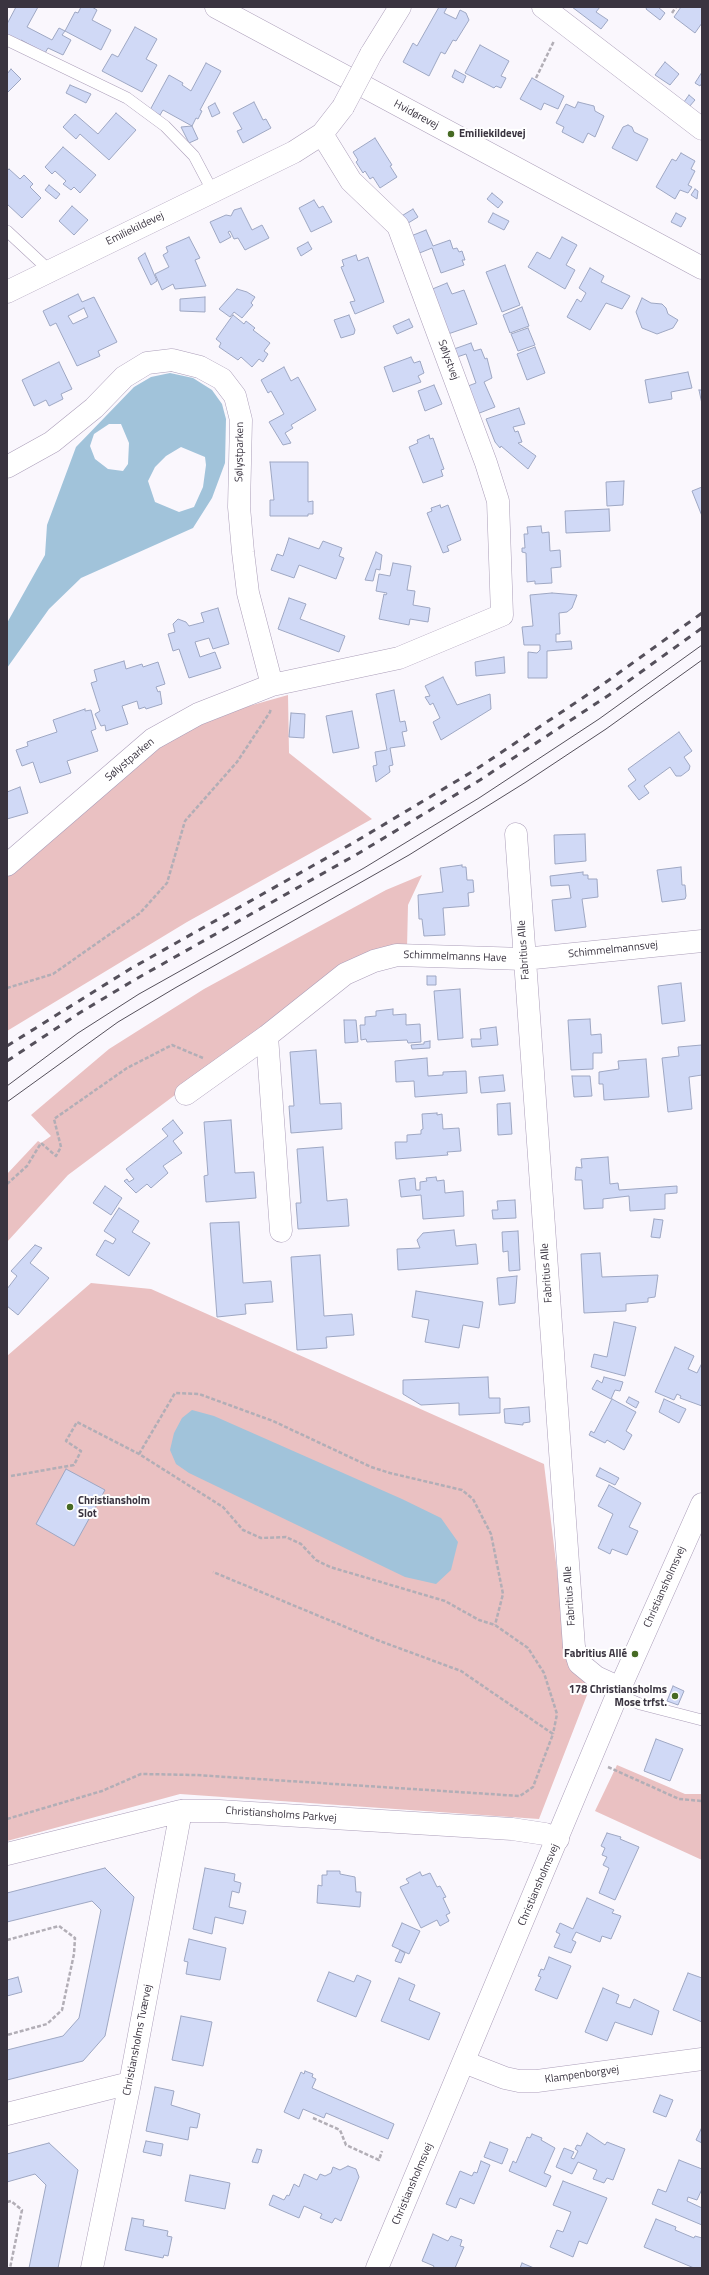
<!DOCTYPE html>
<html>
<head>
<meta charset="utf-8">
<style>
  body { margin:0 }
  #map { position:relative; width:709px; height:2275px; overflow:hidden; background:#faf7fd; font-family:"Titillium Web",sans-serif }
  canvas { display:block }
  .frame { position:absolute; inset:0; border:8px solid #3a3440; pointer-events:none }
</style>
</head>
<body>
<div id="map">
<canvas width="709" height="2275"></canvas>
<div class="frame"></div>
</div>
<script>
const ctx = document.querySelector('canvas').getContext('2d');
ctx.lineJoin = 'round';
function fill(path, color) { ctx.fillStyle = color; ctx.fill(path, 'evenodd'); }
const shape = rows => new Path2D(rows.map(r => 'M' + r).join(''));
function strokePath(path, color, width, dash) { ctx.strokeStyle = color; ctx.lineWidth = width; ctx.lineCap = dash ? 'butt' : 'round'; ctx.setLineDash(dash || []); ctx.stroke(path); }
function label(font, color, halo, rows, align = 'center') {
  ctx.font = font + ' "Titillium Web",sans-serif'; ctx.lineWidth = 4; ctx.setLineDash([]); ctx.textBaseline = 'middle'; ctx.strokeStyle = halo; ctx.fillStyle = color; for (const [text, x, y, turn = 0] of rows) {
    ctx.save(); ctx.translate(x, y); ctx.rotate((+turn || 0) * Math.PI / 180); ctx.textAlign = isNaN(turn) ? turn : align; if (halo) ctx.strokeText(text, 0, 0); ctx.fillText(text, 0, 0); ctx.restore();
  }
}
fill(shape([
  [288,695,289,753,372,819,187,922,7,1031,7,872,158,744,203,719],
  [422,875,408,905,407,948,262,1030,68,1175,7,1242,7,1174,38,1141,41,1143,51,1136,31,1115,109,1049,204,989,386,890],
  [91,1283,151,1289,544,1464,568,1661,592,1682,539,1819,180,1794,7,1841,7,1356],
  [617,1765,685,1794,702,1794,702,1860,595,1811]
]), '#eac1c2');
fill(shape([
  [170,373,193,378,212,390,222,404,226,419,225,463,212,498,193,528,81,578,49,609,7,668,7,623,45,555,47,525,76,447,134,387,151,377],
  [109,424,121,424,129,443,128,464,123,471,108,469,95,459,90,446,94,434],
  [181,447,205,457,206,465,203,487,194,507,179,512,155,502,148,481,155,467,166,456],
  [192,1410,214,1416,402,1499,441,1518,458,1542,451,1570,436,1584,405,1577,189,1473,176,1464,170,1450,174,1433,182,1418]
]), '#a1c3da');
const building = shape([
  [16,7,38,7,27,27,52,40,59,28,65,31,62,35,71,40,63,55,48,48,45,53,21,40,18,44,7,38,7,24,16,7],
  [81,7,92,7,97,10,92,20,111,30,101,50,65,31,75,12,78,13,81,7],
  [439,7,447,7,444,13,456,19,460,10,466,13,469,20,456,41,453,40,445,54,441,52,429,76,403,62,413,43,417,46,439,7],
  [572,7,600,7,596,12,608,20,601,29,572,7],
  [647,7,658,7,665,13,660,20,646,9,647,7],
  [681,7,702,7,702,23,695,33,674,17,681,7],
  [135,27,157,39,146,59,157,65,142,92,102,71,112,54,118,57,135,27],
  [480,45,509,61,501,76,506,78,501,88,496,86,494,88,465,73,480,45],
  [665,62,679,74,670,85,655,75,665,62],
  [206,63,221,71,200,110,202,111,198,119,196,118,192,126,163,110,160,115,150,110,169,75,183,83,182,85,191,91,206,63],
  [11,69,21,79,7,93,7,74,11,69],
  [455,70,466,76,463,83,452,77,455,70],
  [702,72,702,83,700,86,695,83,702,72],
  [532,78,564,96,558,109,544,103,541,110,520,99,532,78],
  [70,85,91,94,86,103,66,93,70,85],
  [689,95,695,100,689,107,684,102,689,95],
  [254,102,263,120,266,119,271,128,243,143,237,131,242,129,233,113,254,102],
  [578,102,594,106,595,111,604,116,595,137,588,133,583,143,562,132,564,127,556,123,566,104,575,108,578,102],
  [215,103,220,113,212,117,208,107,215,103],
  [116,113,136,130,109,160,80,134,76,139,63,127,75,114,98,134,116,113],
  [628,125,632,127,634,132,648,139,637,161,612,148,623,127,628,125],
  [192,126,198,139,189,143,181,127,192,126],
  [375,138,392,165,390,166,397,177,380,188,373,177,370,179,365,171,363,173,356,162,358,160,353,152,375,138],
  [63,147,96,175,80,193,74,187,71,190,63,184,66,181,55,171,52,174,45,167,63,147],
  [681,153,695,161,691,169,695,171,688,185,692,187,688,193,680,190,675,199,656,187,672,159,676,161,681,153],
  [9,169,20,179,24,175,33,184,30,187,41,198,22,218,7,204,7,171,9,169],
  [49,185,60,194,56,199,45,190,49,185],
  [695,189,698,191,697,199,691,195,695,189],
  [492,193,503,202,498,208,487,199,492,193],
  [314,200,319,208,323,206,332,222,311,232,299,208,314,200],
  [72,206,88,220,74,235,59,221,72,206],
  [241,208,252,230,262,225,269,238,245,250,238,238,234,239,230,231,228,232,231,237,220,243,210,222,226,215,231,216,234,210,241,208],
  [413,209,418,217,405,225,400,217,413,209],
  [493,213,509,221,504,230,488,222,493,213],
  [676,213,686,218,681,227,671,222,676,213],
  [426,230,433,246,450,240,453,249,457,248,459,252,462,251,465,260,462,260,464,265,441,273,432,248,417,254,411,236,426,230],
  [189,237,200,258,195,260,206,286,175,289,173,284,162,290,155,274,169,267,163,255,168,252,166,247,189,237],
  [562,237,577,245,566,265,575,270,565,289,528,267,537,252,550,259,562,237],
  [308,242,312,249,301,256,297,248,308,242],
  [145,253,157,281,151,285,138,258,145,253],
  [356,255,358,261,368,257,384,302,355,314,350,302,355,301,341,267,344,266,342,260,356,255],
  [505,265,520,305,502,312,486,272,505,265],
  [590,268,604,276,601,282,630,296,622,309,606,303,590,330,567,317,577,299,581,302,586,293,579,288,590,268],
  [447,283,452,294,464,290,477,324,448,334,430,290,447,283],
  [237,289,247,292,255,297,251,303,253,305,242,318,234,312,230,317,219,309,237,289],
  [78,294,82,302,94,297,117,342,98,351,100,356,77,366,56,323,50,326,43,311,78,294],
  [84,308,88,317,73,324,68,316,84,308],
  [205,297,205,312,180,311,180,299,205,297],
  [642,298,651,303,662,304,666,308,668,314,678,320,673,328,657,334,642,328,636,312,642,298],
  [522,307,529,326,510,333,503,315,522,307],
  [233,315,244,324,246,321,255,328,253,330,270,343,264,351,268,354,263,362,259,359,252,367,241,357,238,360,219,347,221,343,216,339,233,315],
  [349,315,355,330,354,334,341,338,334,320,349,315],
  [409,319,413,327,397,334,393,326,409,319],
  [528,328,535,345,518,351,511,334,528,328],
  [471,343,474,351,481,349,485,359,487,358,492,378,484,382,495,407,477,414,468,386,476,383,466,354,457,357,454,349,471,343],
  [535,347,545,373,527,380,517,354,535,347],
  [411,357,414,363,420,361,424,373,418,376,421,382,393,392,384,367,411,357],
  [59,362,72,389,61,394,63,399,49,406,46,400,34,406,22,380,59,362],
  [284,367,291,381,298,377,316,410,291,425,293,428,285,433,291,443,283,445,269,422,284,414,271,391,268,393,261,380,284,367],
  [688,372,692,388,671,392,672,399,649,403,645,380,688,372],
  [434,385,442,404,425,411,418,391,434,385],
  [699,390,702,390,702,404,699,390],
  [519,408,525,424,513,427,515,432,518,431,522,442,518,443,536,456,528,469,501,446,500,448,495,442,486,419,519,408],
  [429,435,430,439,433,438,444,469,441,470,443,476,423,483,409,447,418,443,417,440,429,435],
  [270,462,308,462,308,502,313,501,313,514,308,514,308,516,270,516,270,500,274,500,270,462],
  [624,481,623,505,607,506,606,482,624,481],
  [702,487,702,516,692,491,702,487],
  [440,505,441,508,448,505,461,540,447,546,449,551,443,553,427,513,432,511,431,508,440,505],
  [609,509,610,531,566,533,565,511,609,509],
  [541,526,542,533,549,532,550,551,560,550,561,567,551,568,552,583,535,584,535,581,527,582,526,553,522,552,522,548,525,548,524,534,528,534,527,527,541,526],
  [289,538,319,549,323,541,342,548,339,556,344,558,336,579,299,565,294,578,271,570,277,554,283,556,289,538],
  [376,552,382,555,380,570,376,569,373,581,365,580,376,552],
  [393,563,411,566,407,590,415,591,413,605,430,608,428,622,410,619,409,625,379,619,384,594,386,595,387,593,376,591,379,574,390,576,393,563],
  [552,593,577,595,572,608,567,612,559,613,560,634,556,634,556,642,571,641,572,649,547,651,547,678,528,678,528,652,537,653,540,650,540,645,524,645,522,627,533,626,530,595,552,593],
  [289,598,306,604,300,619,345,636,339,652,278,629,289,598],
  [218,608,229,644,213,649,209,638,195,642,200,657,215,652,221,668,189,678,179,649,173,651,168,634,175,632,173,624,178,619,186,622,189,626,204,622,201,613,218,608],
  [504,657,505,673,476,676,475,662,504,657],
  [124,661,126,669,142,664,143,667,158,662,165,684,156,687,158,692,160,691,162,704,146,709,145,707,139,709,137,701,122,706,128,724,106,731,105,725,101,726,95,714,100,711,91,683,97,681,94,670,124,661],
  [443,677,457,705,490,694,491,709,441,740,433,722,440,718,433,703,430,705,425,697,430,696,425,686,443,677],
  [394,690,400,722,405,721,407,731,402,732,405,746,390,748,393,765,389,766,390,772,376,782,373,766,377,765,375,752,387,750,376,694,394,690],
  [85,709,85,711,91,710,96,729,91,731,98,751,67,761,71,773,40,783,33,762,22,766,16,750,28,746,27,742,57,732,53,720,85,709],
  [352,711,359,748,333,753,326,716,352,711],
  [291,713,305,714,304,738,289,737,291,713],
  [679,732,692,751,684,757,690,766,689,770,681,776,676,776,670,767,644,786,649,793,639,800,628,786,636,780,628,769,679,732],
  [20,787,28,813,7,819,7,792,20,787],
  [585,834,586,861,555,864,554,835,585,834],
  [462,865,462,867,466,867,467,880,473,880,474,892,468,893,469,906,443,908,445,935,424,936,422,919,419,919,418,895,443,892,440,868,462,865],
  [681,867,682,885,685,885,686,896,685,899,662,902,657,870,681,867],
  [583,872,583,875,588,875,588,879,597,879,598,897,582,899,586,927,555,931,552,900,571,898,569,885,551,886,550,876,583,872],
  [427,976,436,976,436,985,427,985,427,976],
  [681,983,685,1021,662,1024,658,986,681,983],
  [460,989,463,1038,438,1040,434,991,460,989],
  [393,1009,393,1015,406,1014,406,1025,420,1024,421,1042,408,1043,407,1040,367,1042,366,1039,361,1040,360,1025,365,1025,365,1017,376,1016,376,1011,393,1009],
  [590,1019,591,1035,601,1034,602,1053,593,1053,593,1069,571,1070,568,1020,590,1019],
  [344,1020,356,1020,358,1042,345,1043,344,1020],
  [496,1027,498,1045,472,1047,471,1039,481,1039,480,1029,496,1027],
  [430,1041,430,1048,412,1049,411,1045,424,1044,424,1042,430,1041],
  [702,1045,702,1075,689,1077,692,1109,668,1112,662,1058,679,1056,678,1047,702,1045],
  [316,1050,320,1104,341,1103,342,1129,291,1133,289,1106,294,1106,290,1052,316,1050],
  [427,1058,428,1076,443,1075,443,1072,466,1071,467,1093,415,1097,414,1081,396,1082,395,1061,427,1058],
  [646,1059,649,1097,604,1100,603,1084,599,1084,599,1072,619,1069,618,1061,646,1059],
  [503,1075,505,1091,481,1093,479,1077,503,1075],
  [572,1076,590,1076,592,1096,574,1097,572,1076],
  [510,1103,512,1134,498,1135,497,1104,510,1103],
  [437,1113,437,1115,442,1114,443,1129,459,1128,461,1151,447,1152,448,1155,396,1159,395,1142,407,1142,407,1135,421,1134,421,1130,423,1129,422,1114,437,1113],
  [173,1120,183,1133,173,1141,182,1153,163,1166,168,1173,151,1188,147,1184,136,1193,124,1181,127,1179,129,1182,134,1179,126,1169,168,1136,162,1129,173,1120],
  [231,1120,235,1173,254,1172,256,1198,206,1202,204,1176,208,1175,204,1122,231,1120],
  [323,1147,327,1201,347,1199,349,1226,298,1229,296,1203,301,1203,297,1149,323,1147],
  [608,1157,610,1184,618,1183,619,1190,677,1186,677,1193,665,1194,665,1209,630,1211,629,1196,603,1199,603,1208,584,1209,582,1180,575,1180,576,1167,582,1168,581,1159,608,1157],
  [436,1177,437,1181,444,1180,445,1193,463,1191,464,1216,423,1219,421,1195,401,1197,399,1180,415,1178,416,1190,420,1190,420,1182,427,1181,426,1178,436,1177],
  [105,1186,122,1198,111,1215,93,1203,105,1186],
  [515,1200,516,1218,493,1219,492,1210,498,1210,497,1201,515,1200],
  [119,1208,139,1221,132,1232,150,1243,129,1276,96,1255,105,1240,113,1244,116,1239,104,1231,119,1208],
  [654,1219,663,1220,660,1238,651,1237,654,1219],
  [239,1222,243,1283,271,1281,273,1302,245,1304,246,1314,217,1317,210,1223,239,1222],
  [454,1230,456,1246,476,1244,478,1264,398,1270,397,1249,420,1248,417,1240,423,1233,454,1230],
  [518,1231,520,1270,509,1271,508,1251,503,1252,502,1232,518,1231],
  [35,1245,42,1248,30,1263,49,1278,18,1315,7,1306,7,1289,17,1276,11,1271,35,1245],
  [600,1253,602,1277,658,1275,655,1297,648,1298,648,1302,626,1304,626,1311,584,1313,581,1254,600,1253],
  [320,1255,324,1316,352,1314,354,1335,326,1337,327,1348,297,1350,291,1257,320,1255],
  [517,1276,515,1303,499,1305,497,1278,517,1276],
  [416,1291,483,1302,479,1328,463,1325,459,1348,425,1342,429,1320,412,1317,416,1291],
  [614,1322,636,1327,625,1376,591,1367,594,1354,607,1357,614,1322],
  [675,1347,694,1356,688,1369,697,1373,702,1363,702,1406,680,1398,681,1396,677,1394,674,1400,655,1392,675,1347],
  [488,1377,489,1398,500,1398,500,1413,459,1415,459,1403,421,1405,403,1394,403,1380,488,1377],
  [604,1377,623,1382,620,1391,615,1390,611,1399,592,1389,597,1380,602,1383,604,1377],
  [629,1397,639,1402,636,1408,626,1402,629,1397],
  [612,1399,636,1412,626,1431,632,1435,624,1450,607,1440,605,1443,589,1435,591,1431,594,1433,612,1399],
  [664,1399,686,1409,679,1423,659,1412,664,1399],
  [529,1407,530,1422,523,1423,523,1425,505,1423,504,1409,529,1407],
  [600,1468,619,1478,615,1485,596,1476,600,1468],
  [66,1469,105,1490,74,1546,36,1524,66,1469],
  [609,1485,641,1503,629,1527,638,1531,627,1555,612,1549,610,1554,598,1548,613,1514,598,1506,609,1485],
  [673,1686,684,1691,678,1705,667,1701,673,1686],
  [656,1739,683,1749,670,1781,644,1771,656,1739],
  [607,1833,621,1837,620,1839,639,1847,615,1900,599,1893,609,1868,603,1865,607,1857,602,1855,605,1848,601,1846,607,1833],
  [105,1868,134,1897,105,2036,83,2061,7,2080,7,2050,63,2036,79,2018,101,1910,92,1901,7,1922,7,1893,105,1868],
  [205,1868,235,1874,234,1881,241,1883,239,1893,232,1891,229,1907,246,1911,243,1924,215,1917,212,1934,193,1929,205,1868],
  [327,1871,340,1871,340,1874,355,1877,356,1892,361,1892,360,1907,317,1903,318,1885,322,1886,322,1875,327,1875,327,1871],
  [420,1872,422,1876,430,1873,437,1887,440,1886,446,1897,443,1898,450,1913,446,1915,449,1921,440,1926,437,1920,421,1928,400,1887,409,1883,406,1879,420,1872],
  [587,1898,614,1910,612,1913,621,1916,611,1939,602,1936,600,1942,576,1932,572,1940,576,1942,571,1953,554,1947,560,1934,556,1932,560,1923,573,1929,587,1898],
  [402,1923,420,1931,409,1954,392,1946,402,1923],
  [189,1939,226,1948,220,1980,186,1974,188,1962,184,1961,189,1939],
  [400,1950,405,1953,401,1963,395,1961,400,1950],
  [549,1957,571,1966,557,1999,535,1990,541,1977,538,1976,541,1969,544,1970,549,1957],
  [329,1972,354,1982,357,1975,371,1981,356,2017,317,2001,329,1972],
  [688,1973,702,1978,702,2022,673,2010,688,1973],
  [18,1977,22,1992,7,1996,7,1980,18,1977],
  [399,1978,415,1985,409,2000,440,2013,429,2040,381,2021,399,1978],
  [603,1988,619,1995,616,2003,630,2008,634,1999,659,2011,652,2035,615,2022,607,2041,585,2032,603,1988],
  [181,2016,212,2022,203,2066,172,2060,181,2016],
  [305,2071,313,2074,312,2077,316,2079,312,2088,394,2124,388,2139,326,2113,324,2118,303,2109,299,2119,284,2112,301,2072,304,2074,305,2071],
  [155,2087,174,2091,171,2105,200,2114,197,2128,190,2127,188,2140,146,2131,155,2087],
  [660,2095,673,2100,666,2117,653,2112,660,2095],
  [702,2127,702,2143,696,2140,702,2127],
  [587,2133,605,2145,607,2142,625,2149,613,2180,607,2178,604,2183,593,2179,597,2170,578,2162,572,2174,556,2167,564,2148,574,2152,571,2158,574,2159,578,2151,575,2149,577,2145,581,2146,587,2133],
  [532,2134,542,2138,541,2140,555,2148,544,2173,551,2176,546,2187,509,2171,513,2161,516,2163,527,2137,530,2138,532,2134],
  [146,2141,163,2144,161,2156,143,2152,146,2141],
  [490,2142,508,2149,502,2164,484,2157,490,2142],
  [49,2143,78,2170,58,2268,29,2268,46,2185,35,2174,7,2182,7,2154,49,2143],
  [257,2149,262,2150,258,2163,252,2162,257,2149],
  [679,2160,702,2169,702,2189,697,2200,688,2197,687,2201,702,2208,702,2225,652,2204,658,2189,666,2192,679,2160],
  [481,2161,490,2165,474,2204,460,2198,456,2208,446,2204,460,2171,472,2176,474,2172,477,2173,481,2161],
  [348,2166,356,2169,359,2177,341,2221,335,2218,332,2223,320,2218,322,2214,304,2206,299,2218,269,2205,273,2195,284,2200,287,2195,289,2196,294,2184,299,2187,304,2174,317,2180,320,2174,325,2176,331,2173,333,2167,340,2170,348,2166],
  [190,2175,230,2183,225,2209,185,2201,190,2175],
  [563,2181,607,2198,587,2244,579,2241,573,2257,550,2247,557,2230,563,2232,571,2212,553,2205,563,2181],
  [132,2218,144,2220,143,2226,168,2231,167,2236,172,2237,168,2256,164,2255,163,2258,125,2250,132,2218],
  [656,2219,676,2227,675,2230,694,2238,695,2236,702,2238,702,2268,694,2268,644,2247,656,2219],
  [433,2234,448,2241,451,2236,462,2240,460,2246,464,2247,455,2268,433,2268,434,2266,422,2261,433,2234],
  [522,2263,534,2268,520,2268,522,2263]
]);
fill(building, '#d0d9f6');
strokePath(building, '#9ea7c3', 1);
const lane = shape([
  [7,40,127,98,165,126,194,156,213,192],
  [7,231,50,271],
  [617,1694,640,1704,702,1720]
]);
const street = shape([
  [543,7,702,129],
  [371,54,400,7],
  [7,292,294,152,322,134,343,107],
  [7,467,52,442,94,408,124,377,147,363,172,360,200,367,222,379,235,396,241,420,239,507,243,552,248,593,272,685,399,658,502,615,498,501,486,463,398,226,351,181,322,134],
  [516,834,574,1647,579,1663,596,1677,620,1688],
  [7,865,153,739,198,714,272,685],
  [186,1094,267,1036],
  [281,1231,267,1036,345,974,374,961,397,955,524,959,702,941],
  [7,1854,181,1811,219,1811,512,1829,545,1834,558,1839],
  [7,2114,130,2083],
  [92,2268,130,2083,181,1811]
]);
const secondary = shape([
  [216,7,702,268],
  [464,2062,505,2078,519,2081,537,2081,702,2059],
  [377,2268,620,1688,702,1504]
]);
strokePath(lane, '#ab9eb9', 12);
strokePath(street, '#ab9eb9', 23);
strokePath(secondary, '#ab9eb9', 23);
strokePath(shape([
  [672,13,676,7],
  [536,78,554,41],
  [7,988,53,974,140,913,167,883,185,821,237,762,270,712,271,708],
  [7,1184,27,1166,41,1143,56,1156,61,1147,54,1119,127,1068,172,1045,203,1058],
  [139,1454,175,1393,199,1394,273,1421,371,1467,390,1473,462,1490,473,1499,491,1534,503,1594,495,1625],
  [11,1476,74,1465,81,1451,66,1441,77,1422,139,1454,223,1507,243,1530,261,1538,286,1537,301,1544,316,1560,330,1567,445,1601,479,1620,495,1625,528,1648,544,1673,557,1714,553,1734],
  [608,1767,679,1799,702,1801],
  [7,1819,102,1791,141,1774,196,1775,520,1796,533,1787,553,1734,461,1671,377,1640,213,1572],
  [7,1940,59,1926,75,1938,74,1954,62,2010,47,2024,7,2035],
  [313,2118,340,2130,346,2145,379,2160,382,2151],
  [7,2202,11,2201,22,2210,10,2268]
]), '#b2aeb6', 2.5, [4, 2]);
strokePath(lane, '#fff', 11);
strokePath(street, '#fff', 22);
strokePath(secondary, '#fff', 22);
strokePath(shape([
  [7,1086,78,1033,139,994,364,868,479,798,599,719,702,645],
  [7,1102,118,1022,175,988,409,855,526,782,606,729,702,660]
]), '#55505b', 1);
strokePath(shape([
  [7,1046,130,969,353,843,475,770,602,685,702,613],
  [7,1061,81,1012,136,979,359,853,480,780,609,695,702,628]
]), '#55505b', 3, [7, 7]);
const streetBridge = shape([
  [343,107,371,54]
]);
strokePath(streetBridge, '#ab9eb9', 23, []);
strokePath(streetBridge, '#fff', 22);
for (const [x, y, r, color] of [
  [451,134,4,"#466a23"],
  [70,1507,4,"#466a23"],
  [635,1654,4,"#466a23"],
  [675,1696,4,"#466a23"]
]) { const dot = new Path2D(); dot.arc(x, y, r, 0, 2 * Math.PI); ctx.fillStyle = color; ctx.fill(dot); strokePath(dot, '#fff', 1.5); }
label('11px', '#3a3440', '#fff', [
  ["Hvidørevej",416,115,28],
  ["Emiliekildevej",135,229,-26],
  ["Sølystvej",448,360,70],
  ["Sølystparken",240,452,-89],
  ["Sølystparken",130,760,-40],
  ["Fabritius Alle",524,950,-94],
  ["Schimmelmannsvej",613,950,-6],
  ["Schimmelmanns Have",455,957,2],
  ["Fabritius Alle",547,1273,-94],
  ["Christiansholmsvej",665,1587,-66],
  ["Fabritius Alle",570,1596,-94],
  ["Christiansholms Parkvej",281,1815,4],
  ["Christiansholmsvej",539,1885,-67],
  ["Christiansholms Tværvej",138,2040,-79],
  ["Klampenborgvej",582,2075,-8],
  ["Christiansholmsvej",413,2184,-67]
]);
label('bold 11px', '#3a3440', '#fff', [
  ["Emiliekildevej",459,134],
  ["Christiansholm",78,1501],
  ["Slot",78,1514],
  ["Fabritius Allé",627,1654,"right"],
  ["178 Christiansholms",667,1690,"right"],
  ["Mose trfst.",667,1703,"right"]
], 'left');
</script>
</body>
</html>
